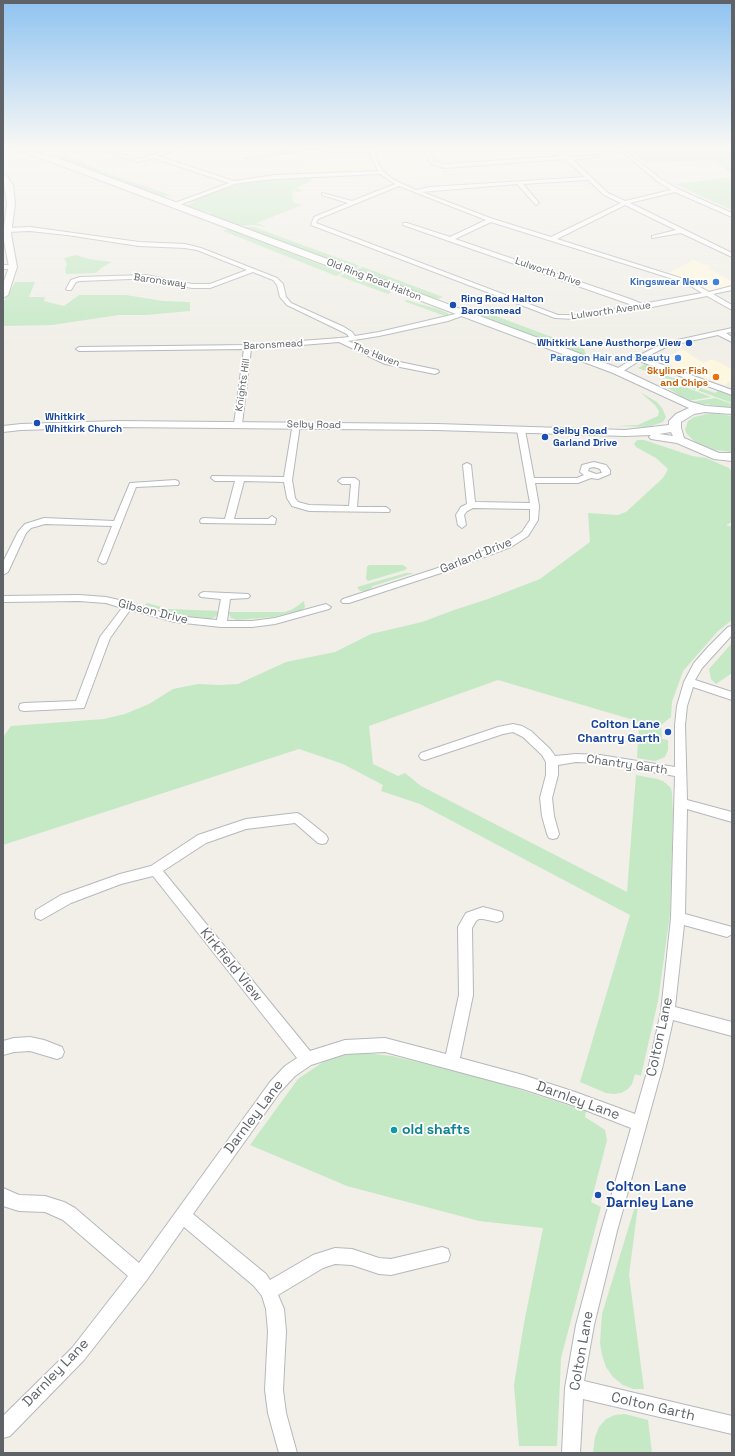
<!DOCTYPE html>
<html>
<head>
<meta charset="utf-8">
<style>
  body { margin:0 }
  #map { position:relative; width:735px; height:1456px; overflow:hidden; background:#f1efe8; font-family:"Space Grotesk",sans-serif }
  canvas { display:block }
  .frame { position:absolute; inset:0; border:4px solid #5f6368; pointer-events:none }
</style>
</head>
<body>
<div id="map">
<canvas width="735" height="1456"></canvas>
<div class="frame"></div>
</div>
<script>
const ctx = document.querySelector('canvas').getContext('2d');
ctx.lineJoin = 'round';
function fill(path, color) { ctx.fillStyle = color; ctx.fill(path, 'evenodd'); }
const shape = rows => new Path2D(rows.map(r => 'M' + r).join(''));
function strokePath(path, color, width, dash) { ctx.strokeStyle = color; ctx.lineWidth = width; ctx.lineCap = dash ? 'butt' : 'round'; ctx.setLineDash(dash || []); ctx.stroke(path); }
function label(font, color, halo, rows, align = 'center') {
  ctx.font = font + ' "Space Grotesk",sans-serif'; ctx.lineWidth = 3.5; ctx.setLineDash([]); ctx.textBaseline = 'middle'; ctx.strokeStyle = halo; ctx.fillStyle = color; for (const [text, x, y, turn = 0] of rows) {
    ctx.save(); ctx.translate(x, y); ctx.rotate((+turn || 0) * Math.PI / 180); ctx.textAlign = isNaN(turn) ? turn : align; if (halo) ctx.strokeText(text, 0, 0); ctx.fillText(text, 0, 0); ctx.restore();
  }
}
fill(shape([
  [333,151,368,153,374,169,370,171,301,175,301,166],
  [425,160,427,163,438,167,443,174,396,178,387,171,382,161],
  [692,259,704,265,707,264,711,267,707,268,732,281,732,286,716,290,707,290,699,287,699,285,689,281,667,274,692,261],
  [682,349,703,363,712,359,732,369,732,379,725,385,673,367,668,357]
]), '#fef7e0');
fill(shape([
  [629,149,732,149,732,174,713,160,646,163],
  [64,156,104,171,98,173,80,167,62,159],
  [105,172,170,195,163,198,99,174],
  [310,177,312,181,296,188,303,190,299,192,292,191,293,202,302,205,257,223,267,227,254,225,238,226,221,220,210,214,211,213,186,206,194,202,191,200,245,182,271,179],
  [732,177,732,210,675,184],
  [240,227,254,227,360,266,353,269],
  [229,229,296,255,342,273,336,276,223,231],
  [76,255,89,259,112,262,101,268,96,273,66,274,65,269,67,264,64,258],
  [363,267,443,297,438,299,423,295,356,270],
  [345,274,385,289,392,292,388,294,339,276],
  [15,282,35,282,29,297,45,297,44,301,64,306,79,295,126,295,163,301,190,302,190,311,146,315,119,315,52,325,3,326,3,303],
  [407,300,423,305,435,308,448,313,448,315,445,316,404,301],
  [485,312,584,349,586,354,583,355,478,316],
  [645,364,659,369,656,372,687,383,684,385,638,368],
  [689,384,715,393,719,390,732,395,732,403,686,386],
  [671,386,685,387,711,397,688,401,668,388],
  [640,392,657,402,662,408,666,417,663,422,648,427,616,426,638,425,658,416,659,411,655,405],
  [715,398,732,404,732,408,691,402],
  [712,413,732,416,732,452,714,450,705,447,697,444,687,434,685,430,688,421,694,417],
  [637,440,644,440,692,456,706,458,729,468,732,472,732,522,726,525,732,527,732,620,718,631,683,671,672,702,671,717,661,725,662,739,668,740,668,750,665,757,655,761,637,758,639,725,637,721,498,680,369,726,373,764,398,776,405,773,421,786,627,892,636,775,657,779,663,781,671,788,672,793,673,814,670,914,658,1001,641,1076,635,1074,632,1084,628,1089,621,1093,614,1094,606,1093,580,1082,630,915,420,804,381,791,383,785,343,764,299,749,3,845,3,737,11,726,104,719,125,714,149,704,173,689,198,684,220,685,238,684,286,662,335,652,371,634,422,622,454,610,488,599,540,579,590,542,588,513,618,515,626,512,663,478,668,469,656,458,636,447,634,444],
  [369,565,403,565,407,568,405,570,368,581,366,579,367,567],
  [406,573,414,573,373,586,368,591,360,591,357,587],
  [304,601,305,607,302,610,274,617,237,620,231,618,229,614,229,612,285,612,293,609],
  [147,603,169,609,219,611,219,613,215,617,209,619,196,618,176,614,145,605],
  [732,643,732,673,716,684,711,679,709,669],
  [356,1052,392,1056,481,1077,586,1111,585,1117,605,1130,607,1140,591,1202,601,1207,561,1358,557,1446,519,1446,514,1385,524,1323,543,1228,479,1221,347,1186,250,1145,298,1079,326,1060],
  [640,1190,629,1275,644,1389,633,1389,623,1385,613,1377,606,1367,602,1355,600,1343,602,1314],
  [625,1414,648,1420,652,1453,593,1453,595,1437,599,1427,606,1419,615,1415]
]), '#c5e8c5');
const street = shape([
  [83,149,89,149,54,160,50,159,83,149],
  [173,149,179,149,158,156,234,181,275,175,378,171,372,159,371,152,329,152,315,149,375,149,376,159,383,171,394,180,416,190,430,187,585,177,565,159,445,168,431,164,426,153,429,149,433,149,430,153,435,162,445,164,562,156,556,149,560,149,570,157,598,155,596,157,573,160,608,193,625,201,671,190,657,181,619,149,623,149,661,179,678,189,732,213,732,217,675,192,630,203,732,253,732,257,681,233,652,238,652,236,676,230,625,205,557,239,690,281,709,292,732,286,732,290,713,294,732,305,732,310,707,296,642,309,575,319,555,318,311,225,314,217,348,203,322,195,322,193,352,201,395,184,380,174,275,179,248,182,235,184,174,207,171,205,172,204,229,183,153,158,137,162,103,151,105,150,137,159,173,149],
  [588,180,604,195,621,203,551,237,493,219,422,192,517,184,536,205,539,203,523,184,588,180],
  [399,186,486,220,450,237,407,223,403,223,403,225,635,306,575,315,558,315,316,223,318,219,399,186],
  [491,222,686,283,702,293,642,304,633,300,455,239,491,222],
  [303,149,312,149,248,159,246,158,303,149],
  [30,227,139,242,185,244,201,248,277,278,283,284,286,297,291,303,344,327,352,332,355,336,379,332,464,312,467,314,448,321,379,336,348,341,390,360,438,370,439,372,435,374,385,364,339,342,251,349,242,424,238,426,234,424,244,349,79,351,76,349,79,347,248,345,340,338,349,337,347,334,287,305,280,297,277,285,273,280,253,272,210,288,192,288,146,279,130,279,80,281,76,282,71,290,67,290,66,289,71,280,80,277,146,275,192,284,210,284,247,270,197,250,185,248,139,246,67,235,30,231,7,232,4,230,7,228,30,227],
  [3,265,13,265,16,267,13,269,3,269,3,265],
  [732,328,732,332,726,333,732,337,732,342,718,335,668,346,644,358,732,390,732,395,639,361,620,373,617,373,613,371,636,357,664,343,732,328],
  [293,423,296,423,300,425,292,480,295,498,298,502,309,505,349,506,351,484,342,484,338,481,342,478,355,478,359,481,357,507,386,507,390,510,389,512,309,511,292,506,287,498,284,482,244,481,234,519,268,519,272,516,276,519,275,524,201,523,200,521,201,519,204,518,225,519,235,481,215,481,211,478,212,476,284,477,293,423],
  [518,428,521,428,525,430,534,478,577,478,584,475,580,472,582,465,594,462,606,465,610,470,610,474,598,479,591,478,578,483,535,483,539,506,538,520,528,536,511,547,441,573,349,603,343,603,341,601,343,599,435,569,505,543,522,532,530,520,530,509,473,508,467,511,464,515,466,525,462,528,458,525,456,515,461,507,467,504,463,465,467,463,471,465,475,502,530,503,517,430,518,428],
  [594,467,600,469,602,473,596,474,588,471,589,468,594,467],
  [175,480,178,481,179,483,178,485,136,487,106,563,103,564,98,561,112,526,45,524,31,528,26,533,8,572,3,575,3,562,18,532,25,524,44,518,114,521,130,483,175,480],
  [204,592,248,594,250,596,248,598,230,599,227,621,252,621,275,618,326,604,331,607,329,609,275,624,252,627,221,627,175,622,130,610,110,638,84,708,24,711,20,710,19,707,20,704,24,703,76,701,100,637,122,608,106,603,79,601,3,602,3,596,79,595,106,597,132,603,133,604,175,616,217,620,221,599,201,597,199,595,201,593,204,592],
  [732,626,732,635,702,668,695,680,732,692,732,700,693,687,687,706,685,725,687,800,732,812,732,822,687,809,685,914,732,927,732,934,727,937,684,925,675,1007,732,1022,732,1036,673,1020,663,1065,617,1231,594,1325,584,1381,732,1416,732,1434,583,1399,580,1453,562,1453,565,1388,576,1325,601,1231,631,1128,575,1106,523,1089,385,1052,345,1054,311,1065,295,1076,280,1092,193,1214,266,1274,270,1280,313,1255,335,1248,352,1249,379,1258,391,1259,442,1247,448,1249,450,1255,448,1261,391,1275,379,1274,352,1265,335,1264,323,1268,278,1295,284,1309,286,1331,283,1390,286,1413,297,1453,279,1453,268,1413,265,1390,268,1331,266,1309,262,1296,254,1286,184,1227,146,1281,84,1360,10,1436,3,1438,3,1416,72,1348,128,1276,63,1220,45,1212,19,1211,3,1206,3,1188,19,1195,45,1196,64,1202,75,1208,139,1263,270,1082,285,1066,297,1058,153,876,121,884,71,903,41,920,36,918,35,914,36,910,61,895,120,874,151,866,198,835,246,819,297,813,301,815,326,835,328,839,326,843,322,844,318,843,295,823,246,829,206,843,163,871,310,1051,345,1040,385,1038,446,1054,459,995,458,927,466,913,483,907,502,912,503,916,502,920,497,922,483,919,479,919,476,921,472,928,473,995,460,1058,523,1075,575,1092,635,1114,649,1065,661,1012,671,918,675,776,600,763,576,762,558,765,558,775,552,798,554,816,559,834,557,838,553,839,549,838,547,834,542,816,540,798,546,775,546,762,542,755,523,737,513,732,503,734,425,760,421,759,419,756,421,753,498,727,513,724,522,726,531,731,550,749,555,756,576,754,600,755,675,767,675,725,677,706,684,682,694,663,708,647,728,627,732,626],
  [30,1037,44,1040,62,1047,64,1052,62,1057,57,1059,30,1051,14,1052,3,1055,3,1041,14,1038,30,1037]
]);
const secondary = shape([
  [13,149,23,149,55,157,621,369,691,402,706,406,732,408,732,414,705,412,694,414,681,422,681,428,684,438,719,453,732,453,732,461,714,459,677,443,651,439,649,437,651,435,625,436,437,430,117,427,21,430,3,432,3,426,21,424,117,421,437,424,625,430,669,425,669,421,676,414,689,408,613,373,49,161,13,149],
  [671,432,673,436,659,434,671,432],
  [3,175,6,175,13,185,15,204,11,234,17,267,8,295,3,298,3,284,9,267,3,235,7,204,3,175]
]);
strokePath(street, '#b5b8bc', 2);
strokePath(secondary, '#b6babf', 2);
fill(street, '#fff');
fill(secondary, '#fff');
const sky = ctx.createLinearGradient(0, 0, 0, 352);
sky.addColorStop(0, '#8fc3f1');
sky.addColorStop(0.42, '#f9f8f5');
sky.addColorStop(1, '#f9f8f500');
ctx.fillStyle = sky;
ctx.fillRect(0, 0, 735, 352);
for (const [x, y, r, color] of [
  [716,282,4,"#3f7fe0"],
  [453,305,4,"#1a4fb4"],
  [689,343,4,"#1a4fb4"],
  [678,358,4,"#3f7fe0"],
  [716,377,4,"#e8710a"],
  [37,423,4,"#1a4fb4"],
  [545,437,4,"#1a4fb4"],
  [668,732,4,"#1a4fb4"],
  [394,1130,4,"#0f9aa8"],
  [598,1195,4,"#1a4fb4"]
]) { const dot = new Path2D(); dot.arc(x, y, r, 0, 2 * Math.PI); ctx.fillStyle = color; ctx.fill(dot); strokePath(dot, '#fff', 1.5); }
label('10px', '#5f6368', '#fff', [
  ["Lulworth Drive",548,272,19],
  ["Old Ring Road Halton",374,280,21],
  ["Baronsway",160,281,8],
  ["Lulworth Avenue",611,311,-8],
  ["Baronsmead",273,345,-3],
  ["The Haven",376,355,21],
  ["Knights Hill",243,385,-82],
  ["Selby Road",314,425,1]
]);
label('bold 10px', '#366cbe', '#fff', [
  ["Kingswear News",708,282],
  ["Paragon Hair and Beauty",670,358]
], 'right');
label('bold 10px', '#164399', '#fff', [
  ["Ring Road Halton",461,299],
  ["Baronsmead",461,311],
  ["Whitkirk Lane Austhorpe View",681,343,"right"],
  ["Whitkirk",45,417],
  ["Whitkirk Church",45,429],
  ["Selby Road",553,431],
  ["Garland Drive",553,443]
], 'left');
label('bold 10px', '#c56008', '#fff', [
  ["Skyliner Fish",708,371],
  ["and Chips",708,383]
], 'right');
label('12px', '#5f6368', '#fff', [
  ["Garland Drive",476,556,-22],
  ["Gibson Drive",153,612,14],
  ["Chantry Garth",627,765,8]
]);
label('bold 12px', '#164399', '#fff', [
  ["Colton Lane",660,725],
  ["Chantry Garth",660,739]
], 'right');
label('14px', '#5f6368', '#fff', [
  ["Kirkfield View",231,965,51],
  ["Colton Lane",660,1037,-78],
  ["Darnley Lane",578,1101,20],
  ["Darnley Lane",254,1117,-53],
  ["Colton Lane",582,1351,-80],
  ["Darnley Lane",56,1373,-46],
  ["Colton Garth",653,1407,13]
]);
label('bold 14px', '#0d838f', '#fff', [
  ["old shafts",402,1130]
], 'left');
label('bold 14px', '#164399', '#fff', [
  ["Colton Lane",606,1187],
  ["Darnley Lane",606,1203]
], 'left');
</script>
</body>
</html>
